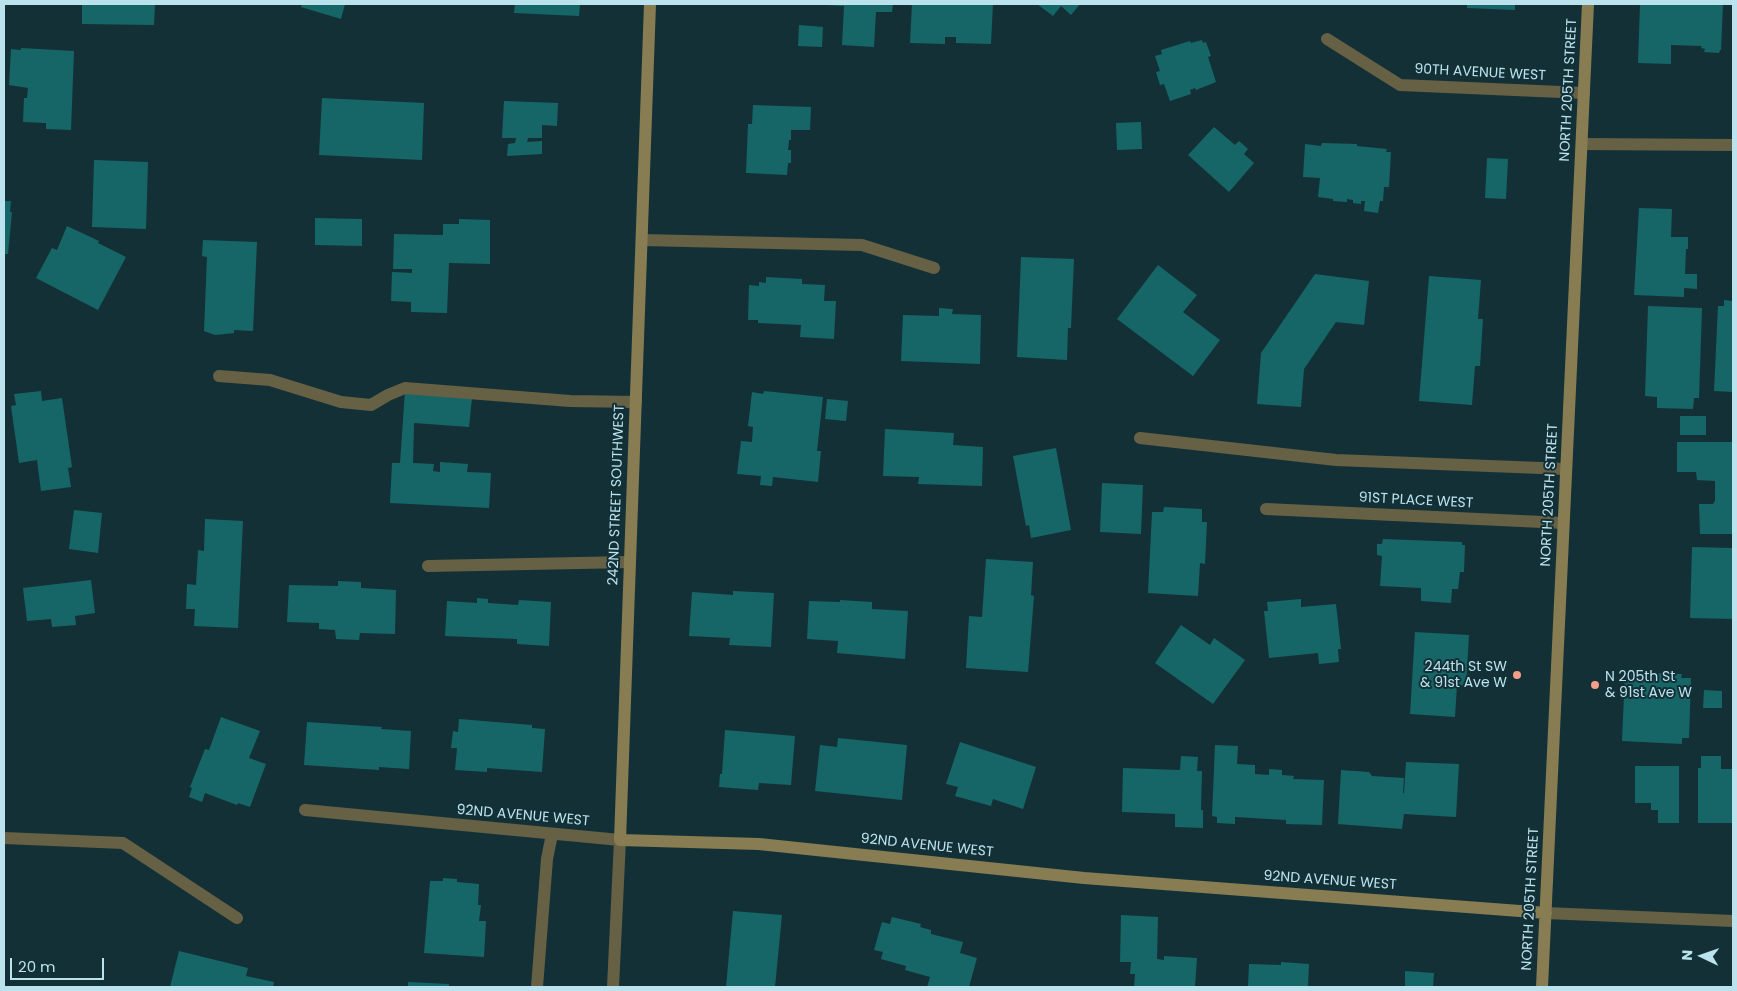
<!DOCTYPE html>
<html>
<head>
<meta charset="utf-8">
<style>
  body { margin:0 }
  #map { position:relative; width:1737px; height:991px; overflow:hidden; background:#143037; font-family:Poppins,sans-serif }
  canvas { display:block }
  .frame { position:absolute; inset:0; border:5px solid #bae3ee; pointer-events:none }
  .north { position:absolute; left:1677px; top:931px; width:50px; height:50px; -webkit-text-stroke:4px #143037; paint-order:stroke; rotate:273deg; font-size:14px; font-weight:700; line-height:20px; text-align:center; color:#bae3ee }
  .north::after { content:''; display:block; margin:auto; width:18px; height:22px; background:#bae3ee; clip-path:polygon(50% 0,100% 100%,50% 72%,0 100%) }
  .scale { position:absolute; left:10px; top:958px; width:94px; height:22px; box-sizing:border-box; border:2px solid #bae3ee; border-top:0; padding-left:6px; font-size:15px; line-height:18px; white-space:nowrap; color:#bae3ee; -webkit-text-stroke:4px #143037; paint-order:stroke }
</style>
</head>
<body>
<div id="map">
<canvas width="1737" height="991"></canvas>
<div class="frame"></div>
<div class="north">N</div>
<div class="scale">20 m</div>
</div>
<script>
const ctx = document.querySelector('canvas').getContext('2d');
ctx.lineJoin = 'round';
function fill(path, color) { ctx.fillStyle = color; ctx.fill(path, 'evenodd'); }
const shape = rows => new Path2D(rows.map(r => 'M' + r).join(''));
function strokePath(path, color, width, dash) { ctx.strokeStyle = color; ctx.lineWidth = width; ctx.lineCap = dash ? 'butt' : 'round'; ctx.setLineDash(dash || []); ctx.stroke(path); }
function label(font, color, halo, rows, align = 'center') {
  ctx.font = font + ' Poppins,sans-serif'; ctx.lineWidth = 4; ctx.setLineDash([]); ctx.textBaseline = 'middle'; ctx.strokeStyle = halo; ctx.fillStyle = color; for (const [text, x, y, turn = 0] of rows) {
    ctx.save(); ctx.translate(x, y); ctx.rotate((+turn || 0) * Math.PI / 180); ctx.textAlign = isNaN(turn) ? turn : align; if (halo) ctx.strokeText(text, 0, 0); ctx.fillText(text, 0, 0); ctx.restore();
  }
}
fill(shape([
  [82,4,155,4,154,25,82,24],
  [302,4,345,4,341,19,301,7],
  [515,4,580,4,579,16,514,13],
  [827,4,893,4,892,12,876,12,874,47,842,45,844,6,827,5],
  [912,4,993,4,991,44,956,43,956,37,945,37,945,44,910,43],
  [1037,4,1080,4,1071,15,1061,6,1053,16],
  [1467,4,1515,4,1515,10,1467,8],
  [1640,4,1723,4,1721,50,1720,50,1719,53,1704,52,1705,49,1701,48,1702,46,1671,45,1671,64,1638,63],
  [799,25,823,27,822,47,798,46],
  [1202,40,1203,43,1206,42,1211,56,1208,57,1216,82,1196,90,1195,88,1190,90,1191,94,1170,101,1164,84,1160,85,1156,72,1160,71,1155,56,1162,54,1161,50,1190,41,1191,43],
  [21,48,74,51,71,130,46,129,46,123,23,122,24,98,27,98,28,88,9,85,11,49,21,50],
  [322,98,424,103,422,160,319,155],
  [504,101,558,103,557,126,542,125,542,138,528,138,527,142,542,141,542,154,507,156,508,144,515,143,516,138,502,138],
  [753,105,811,107,810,130,791,130,791,140,789,140,788,150,791,150,791,163,788,163,787,175,746,173,748,124,752,124],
  [1141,122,1142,149,1117,150,1116,123],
  [1214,127,1235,145,1239,141,1248,149,1244,154,1254,163,1229,192,1188,155],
  [1322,143,1357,144,1357,146,1387,149,1386,152,1391,152,1389,187,1384,187,1383,201,1380,201,1378,213,1364,211,1365,201,1361,201,1361,204,1353,203,1353,200,1347,199,1347,202,1333,201,1333,199,1318,197,1320,178,1303,177,1305,144,1321,146],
  [1487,158,1508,159,1506,199,1485,198],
  [94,160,148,162,146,229,92,227],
  [4,201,11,201,10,212,12,212,8,254,4,254],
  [1639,208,1672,209,1671,237,1688,237,1688,249,1686,249,1685,274,1697,274,1697,289,1684,288,1684,297,1634,295],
  [315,218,362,219,362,246,315,245],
  [459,219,490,220,490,264,449,263,447,313,411,312,411,302,391,301,392,272,412,273,412,269,393,269,394,234,443,235,443,224,459,224],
  [67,226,99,241,98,243,126,257,98,310,36,278,52,248,57,250],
  [203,240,257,242,253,331,234,330,234,333,215,335,204,331,207,257,202,256],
  [1021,257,1074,259,1071,328,1068,328,1067,360,1017,357],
  [1158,265,1197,295,1183,312,1220,340,1193,376,1117,319],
  [1315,274,1369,281,1364,325,1336,322,1304,369,1301,407,1257,404,1261,353],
  [1429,276,1481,280,1478,319,1483,319,1480,366,1475,366,1472,405,1419,401],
  [766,277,802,279,802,284,825,285,824,301,836,301,834,339,800,337,801,325,758,323,758,320,748,320,749,285,759,286,759,282,766,283],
  [1732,296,1733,296,1733,392,1714,391,1718,306,1724,306,1724,300,1732,301],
  [1648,306,1702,308,1699,398,1694,398,1693,409,1657,408,1657,397,1645,396],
  [939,308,953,309,952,314,981,315,980,364,901,361,903,315,939,316],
  [41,391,42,401,62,398,72,467,68,468,71,487,41,491,37,460,19,463,11,406,16,405,14,394],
  [405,391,472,398,469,427,414,423,413,463,434,464,433,471,440,472,440,462,468,464,467,472,491,473,489,508,390,503,392,463,400,463],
  [764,391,823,397,817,451,821,451,818,482,773,477,772,486,760,485,761,476,737,474,741,441,752,442,753,427,748,426,752,392,763,394],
  [827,399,848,401,846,421,825,419],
  [1680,416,1706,416,1706,435,1680,435],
  [885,429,954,433,953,445,983,447,982,486,918,484,919,477,883,476],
  [1677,442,1733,442,1733,534,1700,534,1699,504,1713,504,1715,501,1715,481,1697,480,1696,472,1677,472],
  [1056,448,1071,530,1031,538,1029,525,1026,526,1013,456],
  [1102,483,1143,485,1141,534,1100,532],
  [1164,507,1202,509,1202,522,1207,522,1205,564,1200,563,1198,596,1148,593,1152,512,1163,512],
  [74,510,102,513,98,553,69,549],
  [205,519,243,521,238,628,194,626,195,609,186,609,187,584,196,585,198,550,204,551],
  [1383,539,1462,542,1462,545,1465,545,1464,572,1460,572,1458,589,1452,589,1451,603,1421,601,1421,588,1380,586,1382,556,1377,555,1377,544,1382,544],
  [1692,547,1733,548,1733,619,1690,618],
  [986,559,1033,562,1031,595,1034,596,1028,672,966,668,969,616,982,617],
  [91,580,95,613,75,616,76,625,52,627,51,619,27,621,23,588],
  [338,581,361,582,361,588,396,590,395,634,360,633,359,640,336,639,335,630,319,629,319,623,287,622,289,585,338,586],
  [733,591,774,593,771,647,729,645,730,638,689,636,692,592,733,595],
  [477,598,488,599,488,603,518,605,519,600,551,602,549,646,517,644,517,639,445,636,447,601,477,603],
  [1301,599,1301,607,1336,604,1341,649,1338,649,1339,662,1319,664,1318,653,1269,658,1264,611,1268,611,1267,602],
  [840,600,872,602,872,609,908,611,905,659,837,653,838,641,807,639,809,601,840,602],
  [1181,625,1210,645,1214,638,1245,660,1213,704,1155,663],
  [1415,632,1469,635,1466,686,1457,685,1455,717,1410,714],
  [1625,672,1682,674,1681,678,1691,678,1689,738,1682,738,1682,744,1622,741],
  [1704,690,1722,691,1722,708,1703,708],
  [221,717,260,731,249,758,266,764,250,807,238,803,237,805,205,793,202,802,189,797,192,788,190,787,205,749,209,750],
  [459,719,532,725,532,728,545,729,542,772,487,768,487,772,455,770,457,748,451,748,453,731,458,732],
  [307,722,382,727,381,729,411,731,409,769,379,767,379,770,304,765],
  [725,730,795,736,791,785,759,783,758,790,719,787,720,774,722,774],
  [838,738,907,745,902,800,815,791,820,745,837,747],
  [960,742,1036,767,1023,809,993,799,991,806,955,796,958,787,946,784],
  [1215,745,1238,746,1237,764,1255,765,1255,774,1269,775,1269,769,1282,770,1282,775,1294,776,1293,779,1324,780,1322,825,1286,824,1286,820,1235,817,1235,824,1217,823,1217,817,1212,816],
  [1181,756,1198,757,1197,771,1202,771,1201,810,1203,810,1203,828,1175,827,1175,814,1122,812,1123,768,1180,770],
  [1701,756,1721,756,1721,769,1733,769,1733,823,1698,823,1698,768,1701,768],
  [1406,762,1459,764,1456,817,1404,814,1402,829,1338,824,1341,770,1369,772,1372,776,1404,778,1403,793,1404,793],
  [1635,766,1679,766,1679,823,1658,823,1658,810,1651,810,1651,803,1635,803],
  [443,878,457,879,457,882,479,884,478,905,481,905,479,921,486,921,484,957,424,953,430,881,443,881],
  [733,911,782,915,775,987,726,987],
  [1121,915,1158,917,1157,959,1164,960,1164,956,1197,958,1195,987,1134,987,1135,974,1130,974,1131,962,1120,962],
  [892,917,921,924,920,927,931,930,931,934,963,942,960,953,977,958,969,987,927,987,930,977,905,970,906,966,881,959,883,952,874,950,882,922,890,924],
  [179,951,248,968,246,976,274,982,273,987,170,987],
  [1281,962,1309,964,1308,987,1248,987,1249,964,1281,965],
  [1405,971,1434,973,1433,987,1405,987],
  [408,982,449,984,449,987,408,987]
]), '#166667');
strokePath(shape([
  [642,240,862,245,934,268],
  [219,376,270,380,341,402,371,405,388,395,405,388,570,401,636,402],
  [1140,438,1336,460,1566,469],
  [428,566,629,562]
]), '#666045', 12);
strokePath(shape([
  [1327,39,1400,85,1584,93],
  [1582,144,1733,145],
  [1266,509,1563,523],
  [305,810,620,840,613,987],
  [4,838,123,843,237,918],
  [1546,913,1733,921],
  [537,987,547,859,552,834]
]), '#666045', 12);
strokePath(shape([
  [650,4,620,840,759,844,1084,878,1546,913],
  [1542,987,1588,4]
]), '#887d52', 12);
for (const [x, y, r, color] of [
  [1517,675,5,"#f49e87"],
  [1595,685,5,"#f49e87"]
]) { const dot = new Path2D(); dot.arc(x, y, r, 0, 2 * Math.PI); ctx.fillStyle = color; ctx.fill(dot); strokePath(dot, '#143037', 2); }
label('14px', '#bae3ee', '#143037', [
  ["90TH AVENUE WEST",1480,73,3],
  ["NORTH 205TH STREET",1569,90,-87],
  ["242ND STREET SOUTHWEST",617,495,-88],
  ["NORTH 205TH STREET",1550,495,-87],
  ["91ST PLACE WEST",1416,501,3],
  ["92ND AVENUE WEST",523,816,5],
  ["92ND AVENUE WEST",927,846,6],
  ["92ND AVENUE WEST",1330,881,4],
  ["NORTH 205TH STREET",1531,899,-87]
]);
label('14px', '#bae3ee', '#143037', [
  ["244th St SW",1507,667],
  ["& 91st Ave W",1507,683],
  ["N 205th St",1605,677,"left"],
  ["& 91st Ave W",1605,693,"left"]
], 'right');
</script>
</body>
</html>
